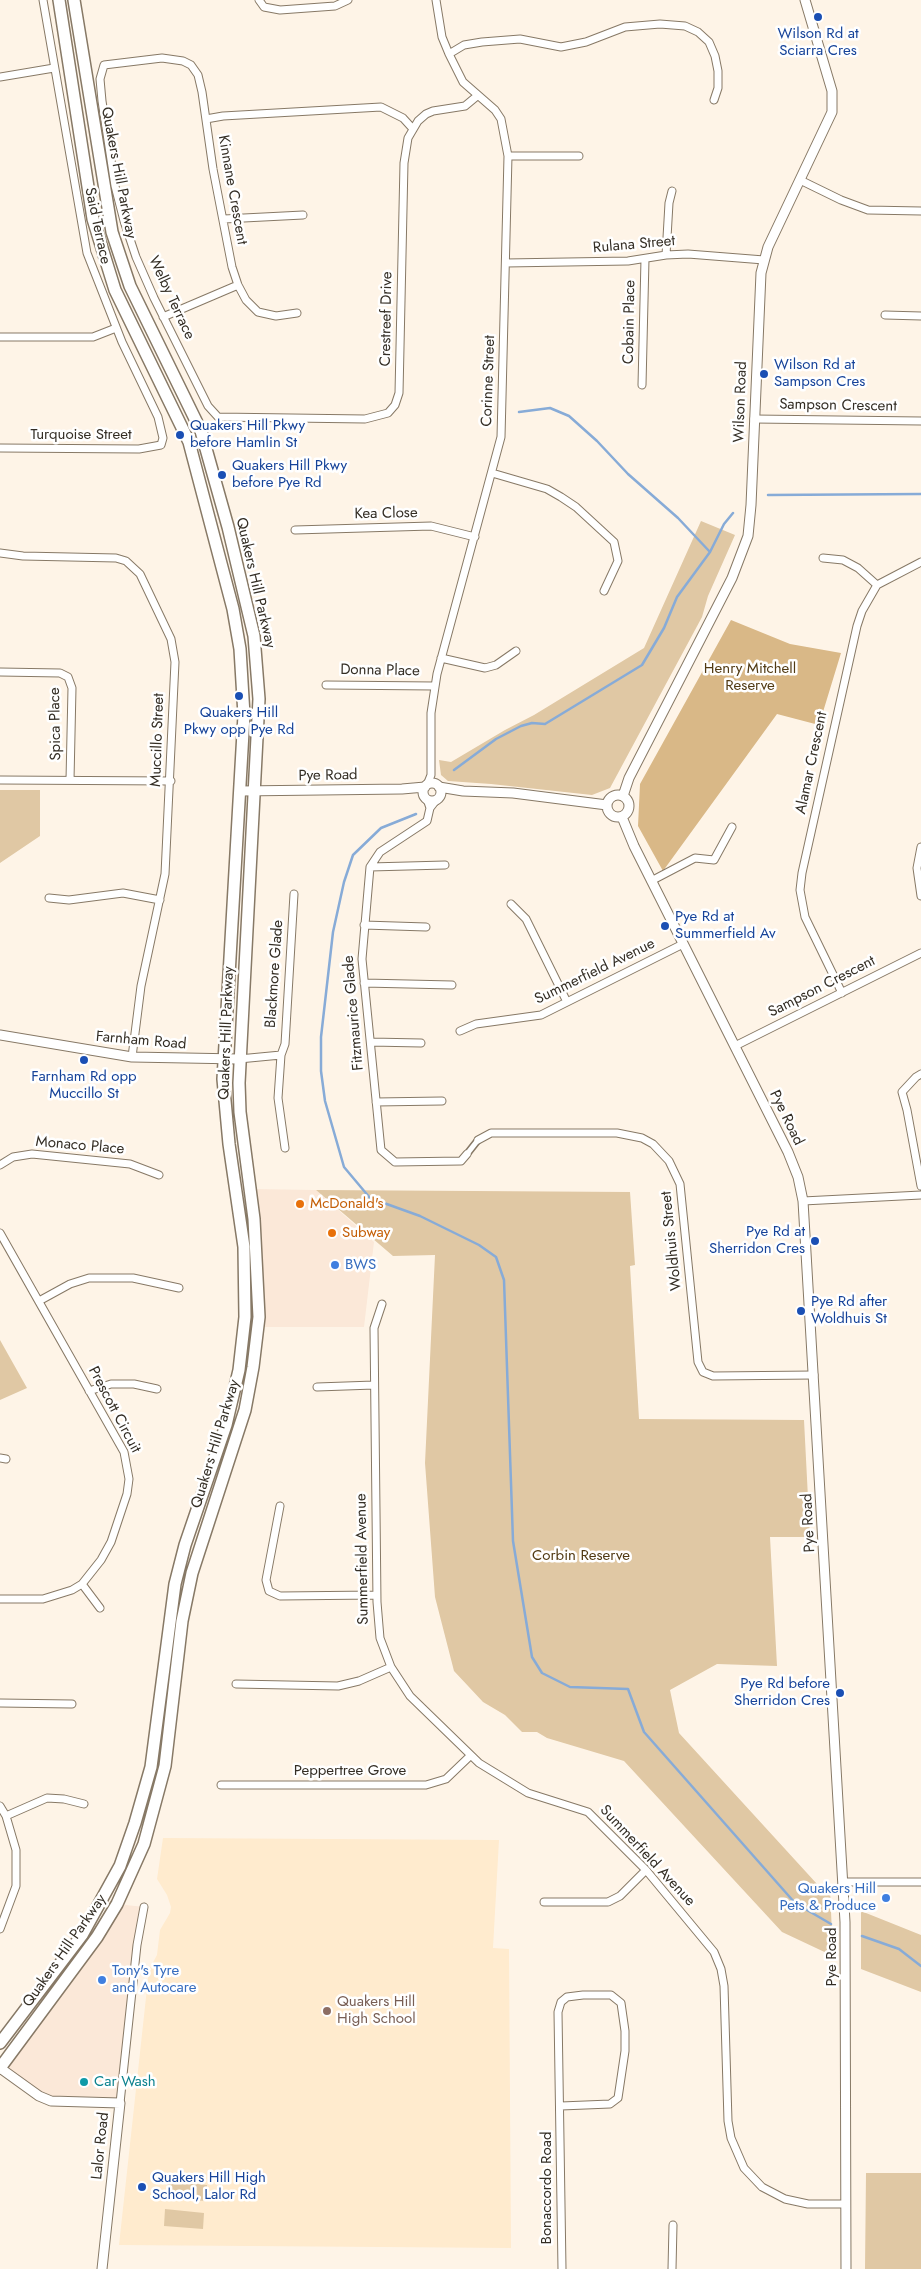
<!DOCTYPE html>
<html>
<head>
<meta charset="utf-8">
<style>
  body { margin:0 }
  canvas { display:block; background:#fef4e7 }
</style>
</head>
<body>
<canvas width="921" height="2269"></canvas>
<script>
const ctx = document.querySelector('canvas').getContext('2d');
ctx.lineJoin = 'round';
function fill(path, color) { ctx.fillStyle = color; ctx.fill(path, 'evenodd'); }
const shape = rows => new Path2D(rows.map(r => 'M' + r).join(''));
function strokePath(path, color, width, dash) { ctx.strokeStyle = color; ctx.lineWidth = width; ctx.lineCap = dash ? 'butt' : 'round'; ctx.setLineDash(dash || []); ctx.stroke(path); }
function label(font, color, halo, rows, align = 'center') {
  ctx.font = font + ' Jost,sans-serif'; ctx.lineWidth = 5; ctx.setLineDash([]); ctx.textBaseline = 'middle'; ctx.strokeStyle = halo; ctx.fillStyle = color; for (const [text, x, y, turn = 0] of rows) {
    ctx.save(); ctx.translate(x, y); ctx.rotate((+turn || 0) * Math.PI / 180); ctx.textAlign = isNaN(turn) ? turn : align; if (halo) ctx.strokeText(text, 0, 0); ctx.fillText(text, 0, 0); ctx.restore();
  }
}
fill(shape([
  [250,1189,316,1190,374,1242,364,1327,258,1327],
  [117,1904,144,1907,120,2103,51,2101,0,2068]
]), '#fbe8d8');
fill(shape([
  [163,1838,499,1840,493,1948,509,1949,511,2248,119,2245,149,1970,157,1955,160,1930,170,1913,171,1907,167,1895,157,1879]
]), '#ffebce');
fill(shape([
  [701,521,735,535,708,596,702,617,610,788,592,795,491,784,448,781,441,775,439,760,451,762,505,730,534,715,644,648],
  [0,790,40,790,40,836,0,863],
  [316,1190,630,1192,635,1265,630,1266,639,1419,804,1420,810,1537,770,1537,777,1666,717,1664,670,1690,679,1733,817,1884,830,1889,833,1956,782,1932,624,1761,547,1738,537,1732,522,1732,505,1715,483,1702,454,1671,435,1597,425,1463,435,1255,393,1256],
  [0,1340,27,1388,0,1400],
  [861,1911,921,1935,921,1992,861,1969],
  [866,2173,921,2173,921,2269,865,2269],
  [168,2181,207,2185,206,2201,166,2198],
  [165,2209,204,2213,203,2229,164,2226]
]), '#e0c8a4');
fill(shape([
  [731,620,790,644,841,653,819,725,777,714,663,871,638,826,640,784]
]), '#d9b887');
strokePath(shape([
  [519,412,550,408,569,416,597,441,628,474,678,518,710,552],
  [768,495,921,494],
  [454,770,496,739,521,726,532,723,545,724,642,665,664,628,677,597,710,552,724,524,733,513],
  [416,814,381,828,353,855,344,882,333,932,321,1037,321,1071,325,1101,344,1167,370,1198,420,1216,479,1245,496,1257,504,1280,513,1541,532,1657,542,1673,570,1687,628,1689,644,1732,795,1903,831,1924],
  [862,1936,899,1949,921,1966]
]), '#87abd7', 2.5);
const pedestrian = shape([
  [467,1154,478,1140]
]);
const minor = shape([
  [259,0,264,7,280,10,335,6,348,0],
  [449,54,464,45,482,42,520,39,561,47,586,42,625,27,660,24,685,26,698,32,709,42,715,56,718,71,718,88,714,100],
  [0,77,54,68],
  [206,119,223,116,381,107,403,118,413,129],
  [508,156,579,156],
  [800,180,841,200,868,210,921,211],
  [224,219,303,215],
  [666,255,669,203,672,191],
  [506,263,628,261,666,255,688,254,764,260],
  [297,313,276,316,258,312,246,300,238,285,232,267,213,169,202,92,198,75,191,65,183,61,162,58,104,65,100,79,102,101,115,186,124,221,136,257,154,298,208,406,218,417,365,419,388,413,395,405,399,393,404,163,408,138,418,121,426,114,433,111,465,106,477,96],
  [885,315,921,316],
  [163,317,238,285],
  [0,337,93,337,116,328],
  [642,385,645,259],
  [754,419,921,421],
  [0,448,139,449,161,445,163,438,158,417,122,342,87,253,43,0],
  [492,473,547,489,561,497,576,507,614,542,618,561,604,591],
  [295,530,431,526,475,537],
  [0,553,23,556,116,558,126,561,140,574,171,639,175,662,165,874,141,986,132,1057],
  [823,558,843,560,858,568,877,585],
  [441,658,485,668,496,665,516,651],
  [0,672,60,673,68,677,72,688,70,780],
  [326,685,434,686],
  [0,780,171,781],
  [427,785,431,775,431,713,437,674,501,437,508,156,501,119,495,110,463,82,449,54,442,37,436,0],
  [427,799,430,808,427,821,380,852,370,867,362,959,381,1150,395,1162,461,1161,467,1154],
  [430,808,437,799],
  [921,847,917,868,921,896],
  [370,867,445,865],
  [651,881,695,858,714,860,732,827],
  [49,898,69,900,123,893,160,900],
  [511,904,526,919,567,1002],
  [364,925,426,927],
  [364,983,452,985],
  [842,993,805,917,800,890,802,873,857,626,862,611,877,585,921,562],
  [460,1031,476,1024,541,1015,683,944],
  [371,1042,421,1043],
  [735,1046,921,953],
  [239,1059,281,1055],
  [921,1074,916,1077,902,1092,907,1110,921,1186],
  [376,1102,442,1101],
  [478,1140,491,1133,617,1133,642,1138,653,1144,669,1161,680,1184,698,1362,703,1372,713,1376,814,1375],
  [285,1148,278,1098,281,1055,285,1044,294,894],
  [0,1165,13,1157,32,1154,130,1164,159,1175],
  [803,1201,921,1195],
  [0,1233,124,1452,129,1479,127,1494,111,1542,101,1560,82,1584,72,1590,43,1599,0,1599],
  [39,1301,70,1284,89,1278,133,1278,179,1288],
  [382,1304,374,1328,377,1602,380,1638,391,1667,410,1696,479,1763,528,1793,588,1812,646,1870,714,1952,721,1969,724,1986,728,2121,731,2138,744,2168,762,2187,785,2199,808,2204,846,2204],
  [317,1387,374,1385],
  [89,1391,111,1384,134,1384,157,1389],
  [0,1458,6,1459],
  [280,1506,266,1580,269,1591,280,1596,376,1595],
  [82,1584,100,1608],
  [236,1684,338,1686,359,1681,391,1667],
  [0,1703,72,1704],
  [221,1785,426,1785,446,1779,470,1756],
  [0,1806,6,1816,16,1850,16,1886,0,1929],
  [6,1816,47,1798,64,1799,84,1804],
  [843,1882,921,1882],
  [544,1902,608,1902,620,1896,646,1870],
  [120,2103,137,1945,144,1907],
  [561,2106,610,2104,618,2098,625,2051,625,2031,621,2003,611,1995,583,1995,567,1997,561,2002,558,2012,562,2269],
  [672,2269,673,2225]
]);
const tertiary = shape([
  '423 792a9 9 0 1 1 18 0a9 9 0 1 1-18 0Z',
  [439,787,463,791,513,793,607,805],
  [240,791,402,789,425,787],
  '607 806a11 11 0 1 1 22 0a11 11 0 1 1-22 0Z',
  [623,796,629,778,732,578,748,536,751,505,761,273,768,247,832,112,832,91,805,0],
  [622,817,634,846,788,1152,798,1177,803,1201,845,1922,846,2269],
  [0,1035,132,1057,239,1059],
  [0,2068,39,2096,51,2101,120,2103,102,2269]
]);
const primary = shape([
  [0,2043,82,1935,120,1866,135,1823,151,1767,175,1584,185,1545,226,1425,239,1370,245,1317,244,1247,229,1144,223,1079,244,715,240,649,233,609,189,442,115,290,93,219,59,0],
  [0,2068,97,1937,117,1904,144,1844,165,1766,182,1621,192,1573,245,1410,253,1367,259,1317,254,1219,240,1112,239,1083,259,699,254,636,228,527,201,431,130,286,112,232,74,0]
]);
strokePath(pedestrian, '#877966', 8);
strokePath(minor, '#877966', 9);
strokePath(tertiary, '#877966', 11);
strokePath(primary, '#877966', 14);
strokePath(pedestrian, '#fff', 5);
strokePath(minor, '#fff', 7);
strokePath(tertiary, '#fff', 9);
strokePath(primary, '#fff', 11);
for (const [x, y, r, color] of [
  [818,17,5,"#1a4fb4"],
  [764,374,5,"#1a4fb4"],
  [180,435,5,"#1a4fb4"],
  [222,475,5,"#1a4fb4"],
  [239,696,5,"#1a4fb4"],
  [665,926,5,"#1a4fb4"],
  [84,1060,5,"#1a4fb4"],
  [300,1204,5,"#e8710a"],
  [332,1233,5,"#e8710a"],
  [815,1241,5,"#1a4fb4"],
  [335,1265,5,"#3f7fe0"],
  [801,1311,5,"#1a4fb4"],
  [840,1693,5,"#1a4fb4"],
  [886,1898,5,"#3f7fe0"],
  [102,1980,5,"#3f7fe0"],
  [327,2011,5,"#8d6e63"],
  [84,2082,5,"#0f9aa8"],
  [142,2187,5,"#1a4fb4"]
]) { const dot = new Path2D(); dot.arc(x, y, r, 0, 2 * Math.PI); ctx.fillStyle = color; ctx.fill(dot); strokePath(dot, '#fff', 2); }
label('15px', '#164399', '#fff', [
  ["Wilson Rd at",818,34,"center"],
  ["Sciarra Cres",818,51,"center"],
  ["Wilson Rd at",774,365],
  ["Sampson Cres",774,382],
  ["Quakers Hill Pkwy",190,426],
  ["before Hamlin St",190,443],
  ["Quakers Hill Pkwy",232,466],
  ["before Pye Rd",232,483],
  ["Quakers Hill",239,713,"center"],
  ["Pkwy opp Pye Rd",239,730,"center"],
  ["Pye Rd at",675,917],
  ["Summerfield Av",675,934],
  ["Farnham Rd opp",84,1077,"center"],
  ["Muccillo St",84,1094,"center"],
  ["Pye Rd at",805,1232,"right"],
  ["Sherridon Cres",805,1249,"right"],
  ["Pye Rd after",811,1302],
  ["Woldhuis St",811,1319],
  ["Pye Rd before",830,1684,"right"],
  ["Sherridon Cres",830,1701,"right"],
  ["Quakers Hill High",152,2178],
  ["School, Lalor Rd",152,2195]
], 'left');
label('15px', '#342e25', '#fff', [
  ["Quakers Hill Parkway",118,173,79],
  ["Kinnane Crescent",232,190,80],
  ["Said Terrace",97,226,78],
  ["Rulana Street",634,245,-5],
  ["Welby Terrace",171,298,65],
  ["Crestreef Drive",387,319,-89],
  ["Cobain Place",630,322,-89],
  ["Corinne Street",489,381,-88],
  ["Wilson Road",741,402,-88],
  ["Sampson Crescent",838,406,1],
  ["Turquoise Street",81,435],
  ["Kea Close",386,514,-1],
  ["Quakers Hill Parkway",255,583,77],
  ["Donna Place",380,671,1],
  ["Spica Place",56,724,-91],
  ["Muccillo Street",158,740,-88],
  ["Alamar Crescent",812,763,-78],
  ["Pye Road",328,776,-1],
  ["Summerfield Avenue",595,972,-26],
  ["Blackmore Glade",275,974,-86],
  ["Sampson Crescent",822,987,-27],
  ["Fitzmaurice Glade",354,1013,-95],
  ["Quakers Hill Parkway",227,1033,-88],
  ["Farnham Road",141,1041,5],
  ["Pye Road",786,1118,64],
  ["Monaco Place",80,1146,5],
  ["Woldhuis Street",672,1241,-96],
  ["Prescott Circuit",114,1410,62],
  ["Quakers Hill Parkway",216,1444,-73],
  ["Pye Road",809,1523,-93],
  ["Summerfield Avenue",363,1559,-91],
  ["Peppertree Grove",350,1771],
  ["Summerfield Avenue",647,1856,47],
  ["Quakers Hill Parkway",65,1951,-55],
  ["Pye Road",832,1957,-90],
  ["Lalor Road",101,2146,-84],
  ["Bonaccordo Road",547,2188,-90]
]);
label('15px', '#513a13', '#fff', [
  ["Henry Mitchell",750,669],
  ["Reserve",750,686],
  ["Corbin Reserve",581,1556]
]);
label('15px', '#c56008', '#fff', [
  ["McDonald's",310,1204],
  ["Subway",342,1233]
], 'left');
label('15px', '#366cbe', '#fff', [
  ["BWS",345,1265],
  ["Quakers Hill",876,1889,"right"],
  ["Pets & Produce",876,1906,"right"],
  ["Tony's Tyre",112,1971],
  ["and Autocare",112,1988]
], 'left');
label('15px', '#785e54', '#fff', [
  ["Quakers Hill",337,2002],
  ["High School",337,2019]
], 'left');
label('15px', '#0d838f', '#fff', [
  ["Car Wash",94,2082]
], 'left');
</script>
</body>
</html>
